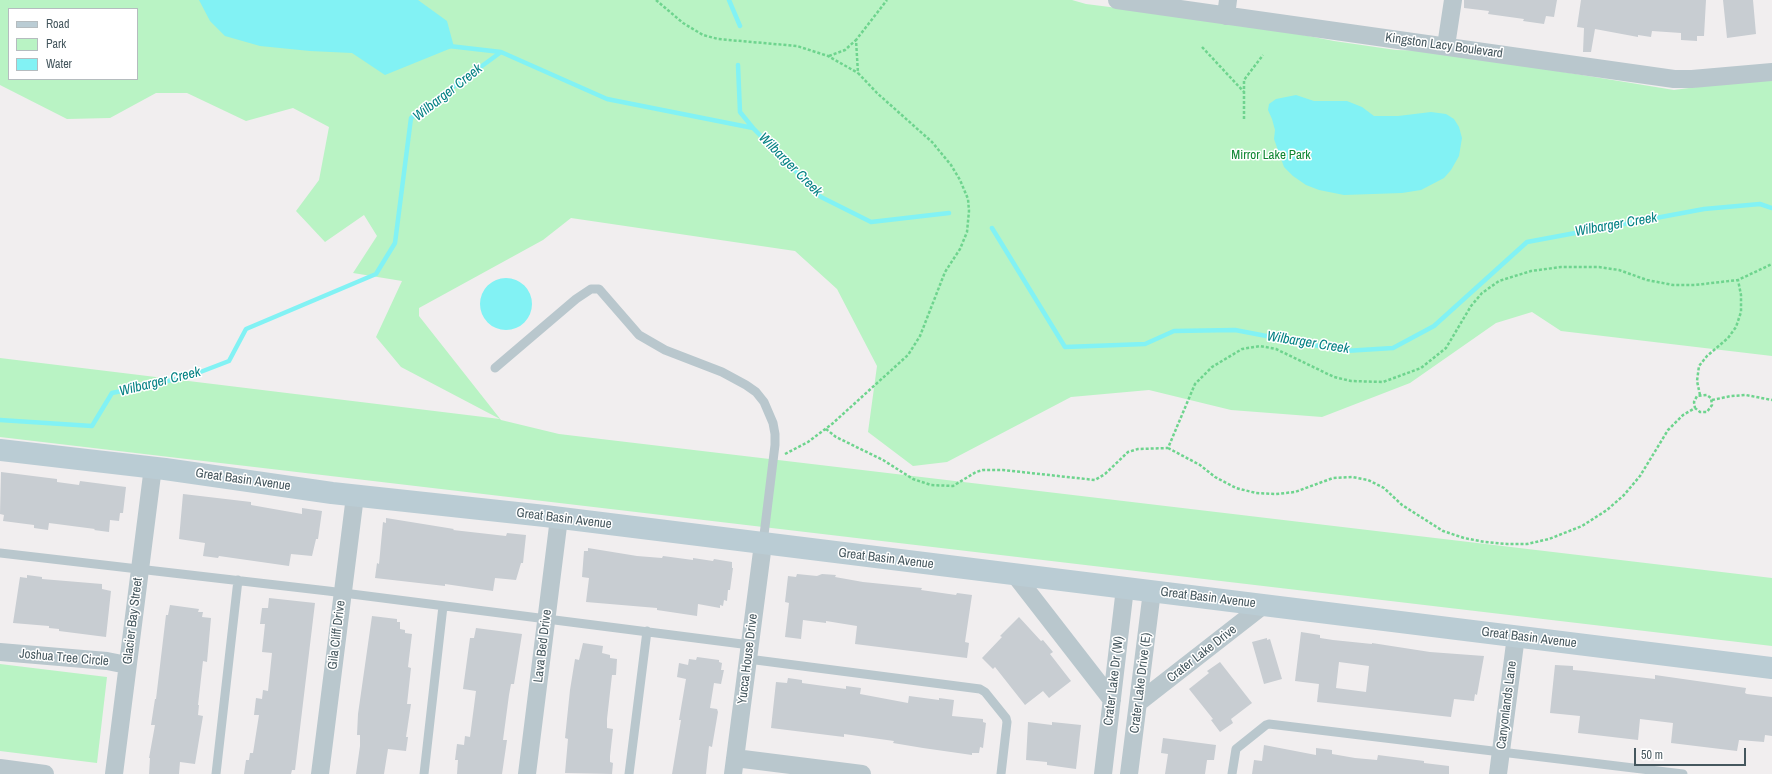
<!DOCTYPE html>
<html>
<head>
<meta charset="utf-8">
<style>
  body { margin:0 }
  #map { position:relative; width:1772px; height:774px; overflow:hidden; background:#f1eeef; font-family:"Archivo Narrow",sans-serif }
  canvas { display:block }
  .legend { position:absolute; left:8px; top:8px; width:130px; height:72px; box-sizing:border-box; background:#fff; border:1px solid #b5bcbf; margin:0; padding:5px 7px; list-style:none; font-size:12px; color:#45575e }
  .legend li { display:flex; align-items:center; gap:8px; height:20px }
  .legend b { width:20px; border:1px solid #b5bcbf }
  .scale { position:absolute; left:1634px; top:748px; width:112px; height:18px; box-sizing:border-box; border:2px solid #45575e; border-top:0; padding-left:5px; font-size:12px; line-height:14px; white-space:nowrap; color:#45575e; -webkit-text-stroke:3px #fff; paint-order:stroke }
</style>
</head>
<body>
<div id="map">
<canvas width="1772" height="774"></canvas>
<ul class="legend">
<li><b style="height:5px;background:#baccd4"></b>Road</li>
<li><b style="height:11px;background:#b9f3c4"></b>Park</li>
<li><b style="height:11px;background:#82f2f4"></b>Water</li>
</ul>
<div class="scale">50 m</div>
</div>
<script>
const ctx = document.querySelector('canvas').getContext('2d');
ctx.lineJoin = 'round';
function fill(path, color) { ctx.fillStyle = color; ctx.fill(path, 'evenodd'); }
const shape = rows => new Path2D(rows.map(r => 'M' + r).join(''));
function strokePath(path, color, width, dash) { ctx.strokeStyle = color; ctx.lineWidth = width; ctx.lineCap = dash ? 'butt' : 'round'; ctx.setLineDash(dash || []); ctx.stroke(path); }
function label(font, color, halo, rows, align = 'center') {
  ctx.font = font + ' "Archivo Narrow",sans-serif'; ctx.lineWidth = 3; ctx.setLineDash([]); ctx.textBaseline = 'middle'; ctx.strokeStyle = halo; ctx.fillStyle = color; for (const [text, x, y, turn = 0] of rows) {
    ctx.save(); ctx.translate(x, y); ctx.rotate((+turn || 0) * Math.PI / 180); ctx.textAlign = isNaN(turn) ? turn : align; if (halo) ctx.strokeText(text, 0, 0); ctx.fillText(text, 0, 0); ctx.restore();
  }
}
fill(shape([
  [0,0,1072,0,1086,4,1252,25,1334,41,1396,50,1435,51,1674,90,1772,77,1772,356,1561,331,1532,312,1496,323,1410,383,1322,417,1231,410,1149,390,1071,397,947,462,913,466,868,432,877,366,837,289,795,251,571,218,543,240,419,308,419,316,501,420,559,434,1772,578,1772,646,0,437,0,358,500,419,401,367,376,337,402,281,353,273,377,236,364,215,325,242,296,211,319,180,329,127,293,108,246,121,187,93,156,93,110,118,67,119,0,85],
  [9,9,137,9,137,79,9,79],
  [0,664,107,677,97,763,0,751]
]), '#b9f3c4');
fill(shape([
  [199,0,418,0,447,21,454,47,385,75,352,53,310,51,260,46,225,36,210,21],
  [1296,95,1314,101,1347,101,1362,107,1374,116,1398,116,1431,112,1446,114,1454,119,1459,127,1462,138,1459,156,1451,170,1444,178,1421,190,1402,193,1344,195,1319,190,1306,185,1293,176,1284,167,1274,139,1275,130,1272,119,1268,110,1269,104,1276,99],
  '480 304a26 26 0 1 1 52 0a26 26 0 1 1-52 0Z'
]), '#82f2f4');
strokePath(shape([
  [729,0,740,26],
  [449,46,501,52],
  [738,65,740,112,753,128,821,197,871,222,949,213],
  [992,228,1065,347,1145,344,1174,331,1235,330,1345,351,1393,348,1434,326,1527,242,1704,209,1760,204,1772,208],
  [0,420,92,426,112,393,190,376,229,361,246,329,376,274,395,243,411,118,501,52,607,99,753,128]
]), '#82f2f4', 4.5);
fill(shape([
  [1464,0,1557,0,1554,17,1546,16,1544,24,1523,21,1524,19,1488,14,1489,11,1464,8],
  [1581,0,1706,0,1704,36,1697,36,1697,41,1681,40,1681,33,1652,31,1651,37,1638,35,1638,37,1595,29,1591,52,1583,52,1584,28,1577,27],
  [1723,0,1753,0,1756,34,1727,38],
  [1,472,57,479,57,482,79,485,80,481,126,487,123,513,120,513,119,521,110,520,109,532,94,530,95,529,49,523,48,530,34,528,34,525,3,521,4,515,0,514],
  [183,494,251,502,251,505,302,514,302,508,322,511,318,539,316,539,312,556,291,554,289,566,219,556,218,558,203,556,205,543,179,539],
  [386,518,454,529,453,530,506,536,507,533,526,535,523,563,521,563,516,580,495,578,493,591,445,584,445,586,375,578,377,563,379,564,383,522,386,523],
  [588,548,637,556,662,558,663,556,693,560,693,558,713,561,714,559,732,562,732,568,733,568,730,590,728,590,727,601,724,600,723,606,720,605,720,608,698,604,697,616,657,610,657,608,586,602,589,578,582,577,584,551,588,551],
  [797,574,817,576,822,574,836,575,835,577,863,582,922,588,921,590,956,595,957,593,972,595,965,642,969,643,967,658,855,644,857,626,826,621,826,623,803,620,801,639,785,637,789,603,785,602,788,576,796,577],
  [27,575,42,577,42,579,102,584,102,589,111,591,106,637,59,631,59,629,49,628,49,626,13,623,20,577,27,578],
  [269,598,315,603,295,770,292,770,291,774,244,774,246,760,249,760,250,753,253,753,259,715,254,715,256,698,262,699,263,690,268,691,272,653,262,652,265,624,260,624,262,608,268,608],
  [170,605,199,609,198,612,203,612,202,617,211,618,207,662,203,661,198,705,199,705,198,715,203,716,195,764,180,762,179,774,149,774,150,758,149,758,155,725,151,725,155,699,156,699,166,615,168,615],
  [372,616,397,619,397,622,400,622,400,629,405,630,405,633,412,634,408,667,411,668,407,704,411,704,406,737,408,737,406,751,388,749,384,774,356,774,360,746,360,735,357,735,358,714],
  [1019,617,1041,641,1043,640,1053,652,1050,654,1071,681,1049,698,1043,691,1025,705,995,667,993,669,982,658,1002,637,1000,636],
  [476,628,522,634,514,684,511,684,509,695,503,740,507,740,502,774,457,774,458,760,455,760,457,744,464,745,465,736,470,737,476,691,463,689,470,638,474,638],
  [1301,632,1320,635,1320,638,1333,640,1372,644,1372,643,1430,652,1484,656,1477,695,1475,694,1474,701,1454,699,1451,717,1317,702,1319,684,1295,681],
  [1339,662,1369,666,1366,692,1336,688],
  [1267,638,1267,640,1270,639,1282,679,1264,684,1252,642],
  [583,643,603,646,602,653,610,655,610,658,617,659,616,675,612,675,607,719,607,728,613,729,610,756,610,762,613,763,612,774,565,773,568,739,565,738,570,690,575,659,579,660],
  [697,657,719,660,719,662,722,663,721,670,724,670,721,684,714,683,710,708,717,709,718,712,712,747,709,746,706,774,672,774,681,720,679,720,686,679,677,677,679,663,688,665,689,659,696,660],
  [1220,662,1252,703,1231,719,1233,723,1220,732,1211,720,1213,719,1189,689,1209,673,1207,671],
  [1555,665,1573,666,1573,670,1585,671,1655,679,1655,675,1746,688,1745,693,1747,694,1772,697,1772,736,1765,735,1764,742,1739,740,1737,751,1671,743,1673,723,1640,719,1638,740,1578,733,1580,716,1550,713],
  [788,678,802,680,802,683,846,689,846,686,861,688,860,694,908,703,909,696,939,700,939,698,954,700,952,716,983,719,983,722,986,723,983,748,980,747,979,753,972,753,972,755,923,748,893,743,894,741,844,734,844,737,771,728,776,682,787,683],
  [1028,722,1052,725,1052,722,1081,725,1076,769,1047,765,1047,762,1026,760],
  [1163,738,1216,745,1214,760,1207,760,1205,774,1165,774,1168,754,1161,753],
  [1264,745,1316,755,1316,748,1332,750,1332,754,1355,758,1377,760,1378,755,1424,761,1424,763,1449,766,1449,774,1252,774,1254,760,1262,761]
]), '#c8cdd2');
strokePath(shape([
  [656,0,683,23,703,35,718,39,797,46,828,56,858,73],
  [1202,47,1244,92],
  [829,56,845,50,856,40],
  [1244,119,1244,80,1263,55],
  [1700,395,1697,381,1699,366,1707,356,1728,338,1736,327,1741,312,1741,295,1738,280],
  [1712,400,1731,396,1746,395,1772,400],
  [826,429,836,437,883,460,913,479,931,485,953,486,976,472,983,470,1003,470,1095,480,1105,474,1128,452,1138,449,1168,448,1195,384,1212,367,1242,349,1260,346,1276,349,1334,377,1351,381,1383,382,1421,368,1446,348,1471,306,1482,293,1499,281,1531,271,1561,267,1599,267,1619,270,1647,280,1673,285,1695,285,1738,280,1772,264],
  [1168,448,1200,465,1215,477,1236,488,1256,493,1276,494,1295,492,1333,478,1352,477,1368,480,1384,488,1402,505,1443,531,1464,538,1485,542,1507,544,1527,544,1549,539,1582,526,1607,510,1624,495,1640,476,1668,430,1683,415,1695,408,1694,402,1697,396,1707,395,1711,398,1712,405,1707,412,1700,412,1695,408],
  [785,454,808,442,832,424,908,355,920,336,945,272,960,249,967,232,969,211,968,199,960,180,951,165,932,142,877,93,858,73,856,40,887,0]
]), '#6ed48e', 2.5, [3, 2]);
strokePath(shape([
  [495,368,576,299,591,289,599,289,639,335,665,350,722,372,746,385,756,392,764,402,773,423,775,434,775,445,763,543],
  [0,553,328,591,750,645],
  [748,659,980,689,985,692,1006,718,1007,722,1001,774],
  [216,774,238,580],
  [424,774,443,606],
  [629,774,647,631],
  [1232,774,1236,749,1266,725,1269,724,1683,774]
]), '#b9c7cd', 9);
strokePath(shape([
  [1117,0,1674,79,1692,79,1772,72],
  [1226,16,1228,0],
  [1446,46,1453,0],
  [1015,575,1112,700],
  [0,652,107,661,127,665],
  [1138,703,1265,604],
  [735,758,862,774],
  [0,768,45,774],
  [114,774,153,467],
  [320,774,355,496],
  [527,774,559,518],
  [733,774,763,544],
  [1103,774,1125,588],
  [1129,774,1152,591],
  [1498,774,1516,636]
]), '#b9c7cd', 18);
strokePath(shape([
  [0,450,165,469,332,493,545,516,1772,668]
]), '#baccd4', 22);
label('13px', '#45575e', '#fff', [
  ["Kingston Lacy Boulevard",1444,46,8],
  ["Great Basin Avenue",243,480,8],
  ["Great Basin Avenue",564,519,7],
  ["Great Basin Avenue",886,559,7],
  ["Great Basin Avenue",1208,598,7],
  ["Glacier Bay Street",133,621,-83],
  ["Gila Cliff Drive",337,635,-83],
  ["Great Basin Avenue",1529,638,7],
  ["Lava Bed Drive",543,646,-83],
  ["Crater Lake Drive",1202,654,-38],
  ["Joshua Tree Circle",64,658,5],
  ["Yucca House Drive",748,659,-83],
  ["Crater Lake Dr (W)",1114,681,-83],
  ["Crater Lake Drive (E)",1141,683,-83],
  ["Canyonlands Lane",1507,705,-83]
]);
label('13px', '#0f8633', '#fff', [
  ["Mirror Lake Park",1271,156]
]);
label('italic 14px', '#058284', '#fff', [
  ["Wilbarger Creek",448,93,-38],
  ["Wilbarger Creek",790,165,45],
  ["Wilbarger Creek",1616,225,-10],
  ["Wilbarger Creek",1308,343,9],
  ["Wilbarger Creek",160,382,-14]
]);
</script>
</body>
</html>
